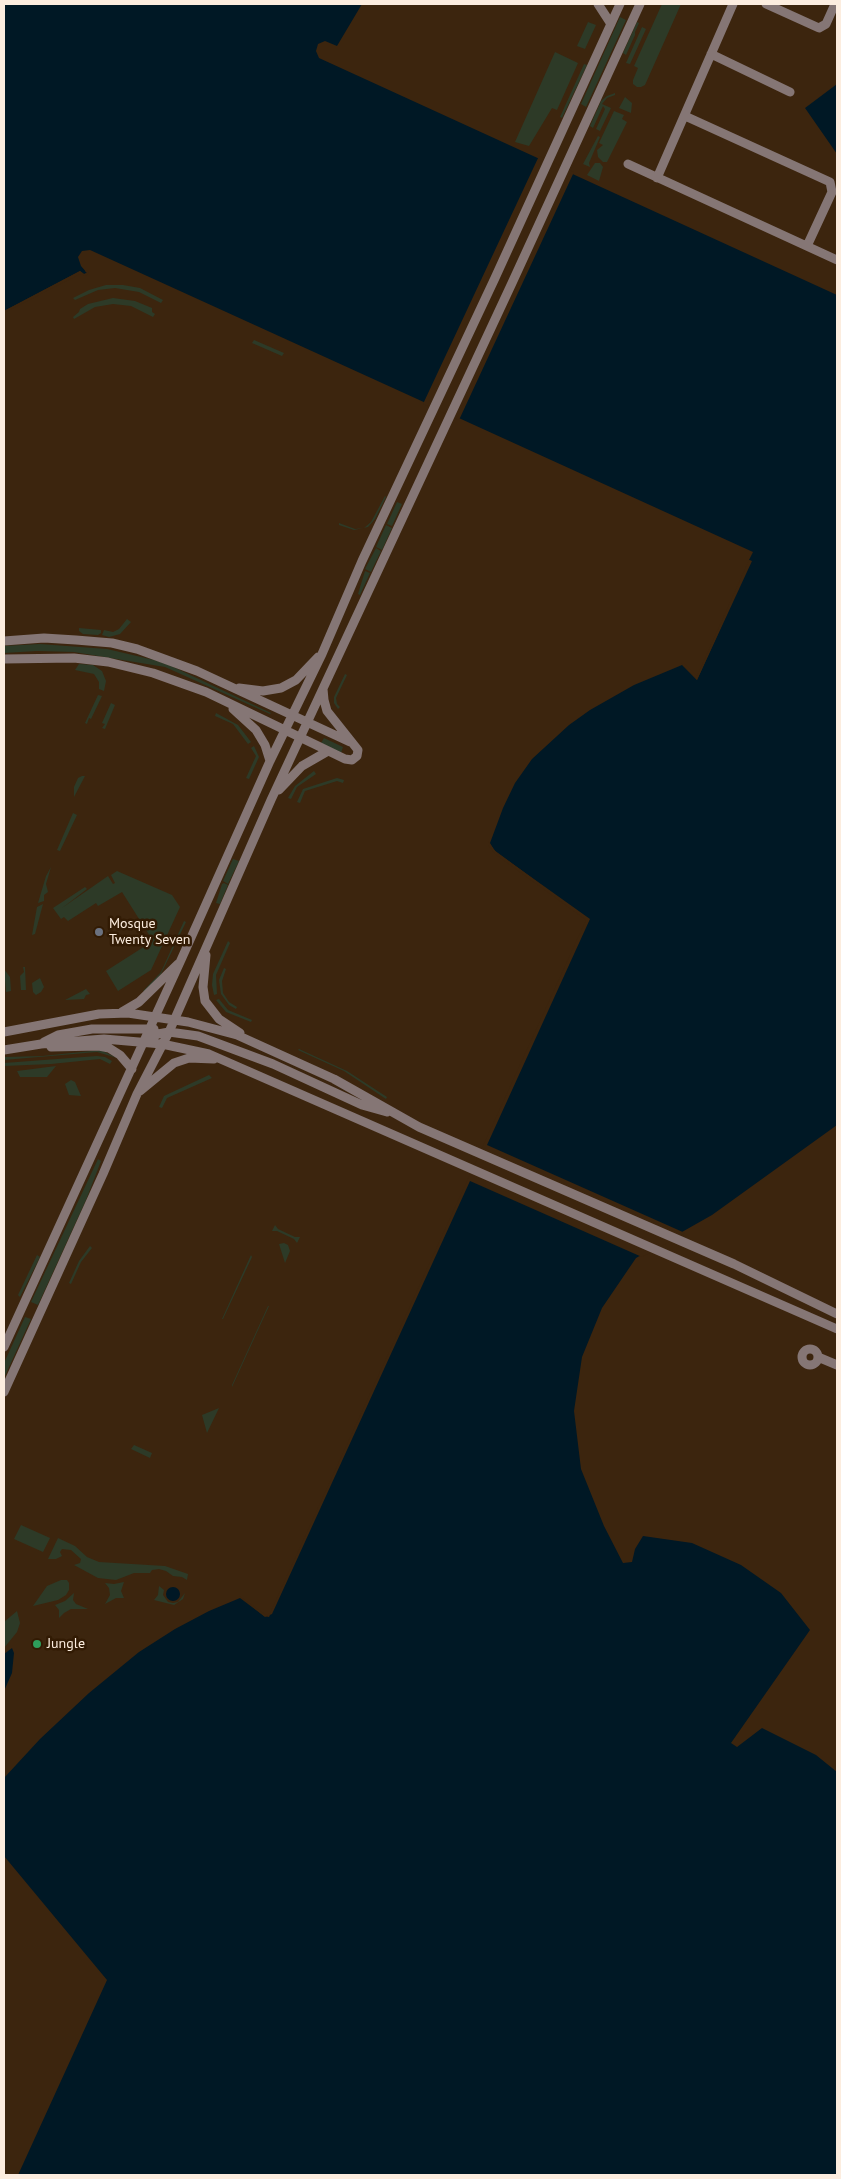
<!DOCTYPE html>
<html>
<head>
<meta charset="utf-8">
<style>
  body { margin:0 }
  #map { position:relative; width:841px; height:2179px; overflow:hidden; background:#3c250e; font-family:"PT Sans",sans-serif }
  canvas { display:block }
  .frame { position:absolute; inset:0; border:5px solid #fceddf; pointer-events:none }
</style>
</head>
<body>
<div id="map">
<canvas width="841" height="2179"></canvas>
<div class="frame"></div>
</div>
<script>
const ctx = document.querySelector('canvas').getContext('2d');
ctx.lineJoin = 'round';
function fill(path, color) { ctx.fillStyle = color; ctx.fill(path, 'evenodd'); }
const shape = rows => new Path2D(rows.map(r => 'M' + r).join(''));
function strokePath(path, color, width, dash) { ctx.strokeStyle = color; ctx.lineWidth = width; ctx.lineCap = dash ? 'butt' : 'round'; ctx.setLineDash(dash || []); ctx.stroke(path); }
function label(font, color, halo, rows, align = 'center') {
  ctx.font = font + ' "PT Sans",sans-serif'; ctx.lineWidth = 5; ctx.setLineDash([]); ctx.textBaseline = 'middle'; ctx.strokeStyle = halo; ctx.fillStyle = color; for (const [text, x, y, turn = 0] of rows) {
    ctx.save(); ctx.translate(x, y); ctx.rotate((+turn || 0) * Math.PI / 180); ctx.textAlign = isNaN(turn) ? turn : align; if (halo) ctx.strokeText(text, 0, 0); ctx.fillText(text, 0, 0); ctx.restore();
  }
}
fill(shape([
  [662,4,681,4,645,85,641,87,637,87,633,84,633,80,638,68,634,66],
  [620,17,626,20,586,107,581,104],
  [588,22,596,25,585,49,577,46],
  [637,22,639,23,635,32,635,35,626,55,623,53],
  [642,27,646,29,630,64,626,63],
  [555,52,578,63,557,110,552,108,529,146,515,142],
  [584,64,587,65,562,118,560,117],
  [615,93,615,95,607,98,602,104,611,108,600,131,596,129,605,109,603,106,593,128,590,126,601,101,607,96],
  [625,97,632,103,631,113,619,108],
  [614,111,624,115,622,119,627,122,607,162,603,162,598,157,597,150,603,145,599,143],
  [598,136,600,137,589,163,590,167,583,164],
  [595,163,600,163,603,167,599,181,587,175],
  [106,285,123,285,140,288,163,300,161,303,139,292,115,288,98,290,75,300,73,298,89,290],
  [113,298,135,301,152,308,152,312,155,314,153,317,131,306,113,304,95,307,74,319,73,317,79,312,80,309,88,304],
  [254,340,284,353,282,356,252,343],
  [385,496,386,497,375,519,368,527,354,530,339,525,339,523,355,529,364,528,371,522],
  [397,502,402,504,392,526,387,524],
  [386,525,392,528,382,550,376,547],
  [376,548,381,551,371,572,365,569],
  [365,571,370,573,360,595,358,594],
  [127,619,131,622,120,634,109,637,102,635,104,630,113,632,119,629],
  [79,628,101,630,101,633,98,635,83,634,79,631],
  [40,644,107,649,154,660,169,665,271,713,270,714,165,667,74,652,37,651,4,653,4,646],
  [79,664,93,665,102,671,106,681,104,691,99,689,99,682,94,674,75,670],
  [345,674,347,675,336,698,337,704,340,707,338,709,334,703,334,697],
  [98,695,102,696,91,719,89,718,87,724,85,723],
  [111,703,115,705,105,729,102,728,105,724,102,723],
  [216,713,238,725,251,742,248,744,233,724,215,716],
  [324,738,343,747,341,753,321,743],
  [254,746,259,757,249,779,246,778,256,756,251,748],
  [314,771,316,774,297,787,291,799,288,798,295,786],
  [82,776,85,776,74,797,74,787,78,778],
  [337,778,344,780,343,783,337,781,305,791,300,803,297,802,303,789],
  [73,813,77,815,60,851,57,850],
  [233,859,239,861,228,884,223,881],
  [51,867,46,884,48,892,44,895,44,901,38,903,46,876],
  [117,871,172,895,180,907,151,970,118,991,106,971,153,941,122,892,98,906,96,903,68,921,64,917,61,919,53,908,85,887,87,889,62,908,108,876,113,884,115,883,111,875],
  [224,883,228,885,220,904,216,903,222,884],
  [43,904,35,934,32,935,37,907],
  [184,921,186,922,161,974,145,992,143,991,161,972],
  [228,941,230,943,216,975,217,994,214,995,212,985,213,974],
  [23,967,25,967,26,990,21,990,20,976,24,972],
  [224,968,226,969,222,981,223,993,229,1002,237,1007,236,1009,229,1005,221,994,219,980],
  [4,969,10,977,11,991,6,992],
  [40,978,44,987,41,992,36,995,33,992,32,983],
  [86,989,90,994,86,995,84,999,65,1000],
  [219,999,228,1010,252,1020,251,1022,226,1012,216,1000],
  [299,1049,347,1071,387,1097,386,1099,344,1071,298,1050],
  [101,1050,117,1058,97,1052,4,1060,4,1057,42,1056],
  [97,1056,105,1057,112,1061,110,1064,100,1059,51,1064,4,1066,4,1063],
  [56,1066,47,1077,20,1077,17,1071],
  [209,1075,212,1078,167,1098,162,1108,159,1107,164,1096],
  [71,1080,75,1082,81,1096,69,1095,65,1084],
  [98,1159,101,1161,86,1200,38,1305,31,1302],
  [275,1225,278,1229,295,1237,300,1237,297,1243,294,1239,277,1231,272,1231],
  [284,1243,288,1245,290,1251,285,1263,279,1244],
  [90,1246,92,1248,81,1262,71,1284,69,1283,79,1261],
  [37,1255,40,1257,20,1297,18,1295],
  [251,1255,252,1257,223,1319,222,1319],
  [268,1306,269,1306,232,1387,232,1385],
  [25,1317,31,1319,4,1378,4,1363],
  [219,1408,207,1433,202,1415],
  [134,1445,152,1453,150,1458,131,1449],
  [21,1525,50,1538,43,1552,14,1539],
  [58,1538,75,1546,87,1557,99,1562,165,1566,188,1574,187,1580,182,1577,173,1576,166,1571,159,1569,152,1570,150,1573,134,1573,116,1580,98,1578,74,1565,80,1563,81,1559,71,1550,62,1549,60,1552,62,1556,56,1559,48,1559],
  [61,1580,67,1580,69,1583,69,1590,66,1595,58,1600,33,1606,47,1586],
  [124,1582,121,1591,124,1598,116,1598,105,1604,110,1595,109,1588,105,1583,114,1584],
  [159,1586,164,1590,163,1595,168,1602,173,1603,178,1602,185,1593,183,1599,174,1605,154,1600,158,1595],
  [74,1593,73,1600,76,1604,88,1609,71,1609,64,1613,59,1618,59,1610,55,1605,65,1601],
  [17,1611,20,1623,17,1632,4,1648,4,1622]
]), '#2d3a27');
fill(shape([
  [4,4,362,4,337,46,325,41,318,44,316,51,319,58,837,295,837,1125,712,1215,636,1258,602,1308,582,1357,574,1411,581,1469,604,1526,623,1563,632,1562,635,1549,643,1536,692,1543,741,1565,781,1593,810,1630,731,1743,737,1747,762,1728,816,1755,837,1772,837,2175,18,2175,107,1980,4,1856,4,1778,40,1739,89,1693,139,1652,175,1629,209,1611,240,1598,264,1616,269,1617,589,920,494,850,490,843,503,808,515,783,532,759,569,725,590,710,634,685,682,665,697,680,751,561,749,560,753,552,90,250,82,251,78,257,81,266,87,273,84,274,80,271,4,311],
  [837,84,837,154,805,108],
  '166 1594a7 7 0 1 1 14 0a7 7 0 1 1-14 0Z',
  [12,1648,14,1653,12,1673,4,1691,4,1654]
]), '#001825');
fill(shape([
  [539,156,574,172,459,420,423,404],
  [87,270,89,273,86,276,80,274,4,313,4,311,80,271,84,274,87,273,85,271],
  [749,560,752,561,697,680,681,663,684,663,697,676],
  [488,841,496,852,590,919,487,1145,685,1233,642,1257,470,1181,272,1614,265,1617,239,1596,266,1615,270,1613,586,920,495,854,488,845]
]), '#3c250e');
strokePath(shape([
  [598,4,611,24],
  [766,4,819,28,826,24,835,4],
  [711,54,790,92],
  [685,116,830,182,832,192,807,246],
  [628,164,837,260],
  [657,178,733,4],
  [4,641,44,638,76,640,112,643,137,649,197,671,350,742],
  [4,659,74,658,108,662,153,673,206,692,314,744,345,759,352,760,357,756,358,750,327,711,324,700,323,689],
  [239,688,263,691,281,688,296,680,318,657],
  [233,709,256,730,265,745,270,761],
  [279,790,302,766,328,751],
  [206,955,203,987,205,1001,219,1019,240,1033],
  [122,1012,139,1002,178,964],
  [4,1032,99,1014,128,1013,188,1022,237,1035,334,1079,419,1127,734,1264,837,1314],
  [145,1041,158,1034,169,1032,198,1036,273,1064,362,1105,387,1112],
  [44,1042,58,1035,92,1029,154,1029],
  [51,1047,99,1046,109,1048,120,1055,132,1069],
  [4,1050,41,1044,104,1039,162,1044,209,1054,837,1329],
  [140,1091,174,1063,189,1058,214,1059],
  [4,1347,181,960,270,761,322,654,362,561,495,278,620,4],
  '802 1357a8 8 0 1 1 16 0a8 8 0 1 1-16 0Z',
  [818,1357,837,1365],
  [4,1392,103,1174,137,1094,169,1032,271,800,512,283,640,4]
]), '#857675', 9);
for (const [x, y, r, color] of [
  [99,932,5,"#6b7280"],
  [37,1644,5,"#2e9e5b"]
]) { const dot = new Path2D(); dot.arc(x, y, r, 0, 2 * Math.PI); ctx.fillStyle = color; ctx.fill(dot); strokePath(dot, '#321b04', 2); }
label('14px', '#fceddf', '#321b04', [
  ["Mosque",109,924],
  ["Twenty Seven",109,940],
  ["Jungle",47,1644]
], 'left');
</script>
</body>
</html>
